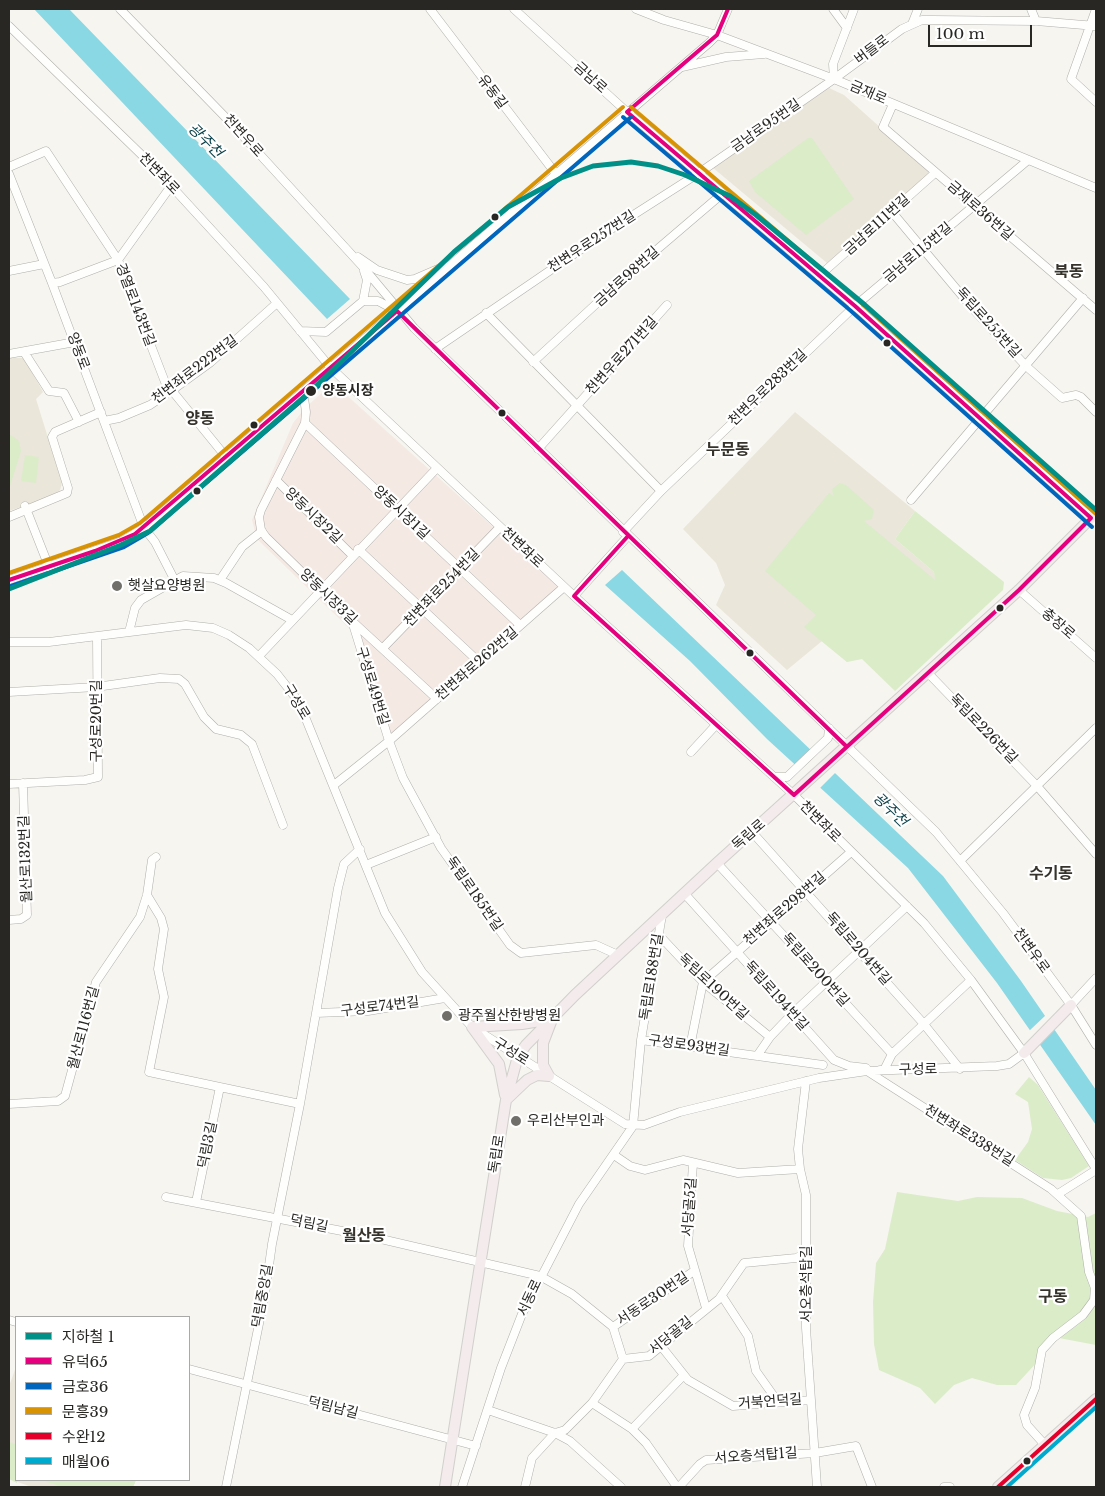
<!DOCTYPE html>
<html>
<head>
<meta charset="utf-8">
<style>
  body { margin:0 }
  #map { position:relative; width:1105px; height:1496px; overflow:hidden; background:#f6f5ef; font-family:"Libre Baskerville","Noto Sans KR",serif }
  canvas { display:block }
  .frame { position:absolute; inset:0; border:10px solid #282723; pointer-events:none }
  .legend { position:absolute; left:15px; top:1316px; width:175px; height:165px; box-sizing:border-box; background:#fff; border:1px solid #a9a9a7; margin:0; padding:6px 9px; list-style:none; font-size:15px; color:#282723 }
  .legend li { display:flex; align-items:center; gap:10px; height:25px }
  .legend b { width:25px; border:1px solid #a9a9a7 }
  .scale { position:absolute; left:928px; top:25px; width:104px; height:22px; box-sizing:border-box; border:2px solid #282723; border-top:0; padding-left:6px; font-size:15px; line-height:18px; white-space:nowrap; color:#282723; -webkit-text-stroke:4px #fff; paint-order:stroke }
</style>
</head>
<body>
<div id="map">
<canvas width="1105" height="1496"></canvas>
<div class="frame"></div>
<ul class="legend">
<li><b style="height:6px;background:#009088"></b>지하철 1</li>
<li><b style="height:6px;background:#e5007d"></b>유덕65</li>
<li><b style="height:6px;background:#0065bd"></b>금호36</li>
<li><b style="height:6px;background:#d89305"></b>문흥39</li>
<li><b style="height:6px;background:#e4002b"></b>수완12</li>
<li><b style="height:6px;background:#00a9ce"></b>매월06</li>
</ul>
<div class="scale">100 m</div>
</div>
<script>
const ctx = document.querySelector('canvas').getContext('2d');
ctx.lineJoin = 'round';
function fill(path, color) { ctx.fillStyle = color; ctx.fill(path, 'evenodd'); }
const shape = rows => new Path2D(rows.map(r => 'M' + r).join(''));
function strokePath(path, color, width, dash) { ctx.strokeStyle = color; ctx.lineWidth = width; ctx.lineCap = dash ? 'butt' : 'round'; ctx.setLineDash(dash || []); ctx.stroke(path); }
function label(font, color, halo, rows, align = 'center') {
  ctx.font = font + ' "Libre Baskerville","Noto Sans KR",serif'; ctx.lineWidth = 4.5; ctx.setLineDash([]); ctx.textBaseline = 'middle'; ctx.strokeStyle = halo; ctx.fillStyle = color; for (const [text, x, y, turn = 0] of rows) {
    ctx.save(); ctx.translate(x, y); ctx.rotate((+turn || 0) * Math.PI / 180); ctx.textAlign = isNaN(turn) ? turn : align; if (halo) ctx.strokeText(text, 0, 0); ctx.fillText(text, 0, 0); ctx.restore();
  }
}
fill(shape([
  [333,383,559,586,387,740,351,630,257,539,252,520,293,423,305,408]
]), '#f5e9e4');
fill(shape([
  [829,88,844,95,928,170,928,177,827,263,712,167],
  [9,358,24,358,43,392,36,399,62,483,60,490,54,496,9,511],
  [795,412,915,511,895,539,934,572,936,580,847,662,822,641,787,670,716,605,725,585,716,563,683,529],
  [16,1367,16,1480,136,1480,133,1487,32,1487,9,1479,9,1386]
]), '#eae6da');
fill(shape([
  [808,138,812,138,854,199,806,235,755,192,749,181],
  [9,434,19,441,21,451,9,489],
  [25,455,39,457,36,483,21,481],
  [840,483,846,485,874,510,872,519,864,521,935,580,934,572,895,539,915,511,1004,582,1003,590,895,691,862,659,847,662,804,627,816,615,765,571,829,493,833,496,832,489],
  [1029,1077,1038,1085,1089,1166,1071,1178,1062,1180,1043,1178,1015,1160,1028,1142,1032,1129,1028,1102,1015,1094],
  [897,1192,958,1201,977,1197,1022,1198,1057,1211,1088,1217,1096,1213,1096,1345,1059,1338,1016,1385,997,1385,972,1378,954,1385,935,1404,920,1388,879,1370,874,1344,873,1302,876,1263,885,1249],
  [9,1442,16,1444,17,1483,9,1479],
  [41,1480,136,1480,133,1487,62,1487]
]), '#dbecc9');
fill(shape([
  [34,9,69,9,350,299,327,319],
  [622,570,943,876,1021,981,1096,1090,1096,1125,997,983,908,868,767,739,690,661,605,585]
]), '#8ad8e4');
fill(shape([
  [814,749,837,771,818,790,794,768],
  [1047,1014,1056,1028,1039,1045,1029,1031]
]), '#f6f5ef');
const minor = shape([
  [120,9,231,123,363,267,414,328,936,832,1003,913,1071,1005,1096,1045],
  [430,9,556,174],
  [514,9,627,112,855,306,1096,522],
  [636,9,664,20,717,35,834,79,1096,188],
  [833,9,847,28],
  [1031,9,1036,21],
  [1096,9,1071,79,1096,102],
  [912,24,918,9],
  [9,26,151,164,264,287,330,367,574,596,794,795,924,923,971,980,1024,1053,1096,1169],
  [682,67,726,57,764,54],
  [834,79,833,64,854,9],
  [893,104,883,127,1096,310],
  [9,167,46,151,118,260,165,382,226,457],
  [9,174,52,283,144,528,155,542,174,579],
  [892,212,974,310,1026,366,1062,398,1076,395,1081,397,1096,412],
  [358,257,377,270,407,280,415,279,445,266],
  [9,271,44,264],
  [819,276,935,173],
  [52,283,60,282,118,260,171,186],
  [363,301,367,280,364,271],
  [486,313,661,491],
  [300,331,326,332,363,301,378,301,395,310],
  [435,349,602,235,699,173,834,79,902,29,922,20,932,20,1036,21,1096,26],
  [24,352,49,391,64,393,79,422],
  [9,354,75,342],
  [533,362,633,270,722,194],
  [303,391,306,412,305,423,261,510,259,517,261,530,266,537,352,621,437,699],
  [104,421,119,418,150,405,171,391,211,362,277,303],
  [305,423,520,625],
  [538,449,667,305],
  [276,480,352,555],
  [911,500,1083,298],
  [25,506,49,567],
  [9,517,67,493,68,488,52,437,55,432,101,412],
  [623,532,661,491,855,306,1027,161],
  [358,549,479,662],
  [9,580,122,541,144,528,709,43,717,35,728,9],
  [220,580,242,547,262,531],
  [1019,590,1096,658],
  [574,596,628,536],
  [352,621,389,741,403,778,441,848,510,945,521,953,596,945,618,955],
  [129,632,135,608,141,600,183,576,214,578,226,583,292,620],
  [9,642,49,642,186,625,213,628,229,635,249,648,277,674,299,702,385,913,422,972,472,1027,625,1124,644,1125,680,1112,819,1078,867,1071,997,1066,1009,1064,1024,1053],
  [383,648,500,527],
  [259,656,437,468],
  [928,673,1037,786,1096,854],
  [9,692,96,687,160,678,179,679,185,684,204,717,216,729,241,735,252,744,283,825],
  [691,752,716,725],
  [774,777,787,777,828,738,829,728],
  [9,784,85,780,98,777,97,636],
  [334,785,389,741,564,587],
  [752,832,923,1023,960,1069],
  [960,861,1096,728],
  [717,863,892,1054],
  [366,865,436,837],
  [684,893,834,1060,849,1066,866,1068],
  [147,895,161,918,164,929,158,969,164,997,149,1072,300,1104,338,888,344,864,360,849],
  [9,920,21,919,27,915,23,783],
  [659,935,703,982,770,1037],
  [1071,1005,1096,978],
  [316,1013,368,1011,445,998],
  [641,1040,823,1065],
  [690,1047,703,982,851,852],
  [757,1056,770,1037,792,1014,907,906],
  [880,1070,884,1070,892,1054,971,980],
  [867,1071,1051,1189,1081,1216,1089,1272,1095,1288,1094,1300,1083,1315,1053,1338,1042,1350,1035,1388,1024,1415,1027,1425,1045,1445],
  [806,1081,798,1149,800,1169,806,1195,806,1328,817,1487],
  [9,1104,58,1101,65,1096,96,982,140,917,147,895,152,860,156,857],
  [614,1155,630,1166,645,1170,683,1160,738,1173,800,1169],
  [693,1163,688,1246,706,1308],
  [1058,1194,1096,1170],
  [166,1197,368,1236,540,1276,572,1294,613,1327,694,1271],
  [196,1202,220,1087],
  [722,1296,748,1336,756,1371,778,1402],
  [9,1320,16,1322],
  [613,1327,623,1359],
  [661,1346,688,1380,733,1406,811,1400],
  [189,1369,476,1446],
  [592,1403,632,1429,646,1443,677,1487],
  [488,1410,555,1433,570,1441,621,1487],
  [632,1429,683,1376],
  [555,1433,565,1430,592,1403,623,1359,649,1356,719,1299,744,1263,796,1258,807,1253],
  [226,1487,265,1294,272,1244,300,1104],
  [462,1487,501,1368,522,1314,579,1204,633,1126,641,1040,662,915],
  [525,1487,532,1458,555,1433],
  [679,1487,700,1464,706,1460,815,1453,856,1446,872,1487],
  [944,1487,950,1487]
]);
const major = shape([
  [472,1027,499,1064,505,1095],
  [472,1027,522,1024,552,1019],
  [1024,1053,1071,1005],
  [549,1076,543,1065,543,1043,551,1022],
  [507,1099,527,1080,537,1075,549,1076],
  [445,1487,506,1100,518,1056,526,1045,575,995,717,863,1019,590,1096,513],
  [998,1487,1096,1399]
]);
strokePath(minor, '#b0afab', 9);
strokePath(major, '#d1d0cd', 12);
strokePath(minor, '#fefefd', 8);
strokePath(major, '#f3ebec', 10);
strokePath(shape([
  [627,112,855,306,1091,518],
  [627,112,717,35,728,9],
  [397,311,846,746],
  [628,536,574,596,794,795,1019,590,1091,518],
  [9,580,95,551,135,534,397,311]
]), '#e5007d', 4);
strokePath(shape([
  [623,117,851,311,1092,527],
  [11,586,124,547,148,533,631,117]
]), '#0065bd', 4);
strokePath(shape([
  [631,107,859,301,1096,514],
  [9,573,119,535,140,523,623,107]
]), '#d89305', 4);
strokePath(shape([
  [998,1487,1096,1399]
]), '#e4002b', 4);
strokePath(shape([
  [1007,1487,1096,1407]
]), '#00a9ce', 4);
strokePath(shape([
  [9,589,121,545,150,531,311,391,454,252,508,207,561,178,593,166,631,162,658,166,685,175,730,196,756,215,865,305,1096,510]
]), '#009088', 5);
for (const [x, y, r, color] of [
  [495,217,4.5,"#282723"],
  [887,343,4.5,"#282723"],
  [311,391,6,"#282723"],
  [502,413,4.5,"#282723"],
  [254,425,4.5,"#282723"],
  [197,491,4.5,"#282723"],
  [117,586,6,"#706f6a"],
  [1000,608,4.5,"#282723"],
  [750,653,4.5,"#282723"],
  [447,1016,6,"#706f6a"],
  [516,1121,6,"#706f6a"],
  [1027,1461,4.5,"#282723"]
]) { const dot = new Path2D(); dot.arc(x, y, r, 0, 2 * Math.PI); ctx.fillStyle = color; ctx.fill(dot); strokePath(dot, '#fff', 2); }
label('14px', '#282723', '#fff', [
  ["버들로",872,50,-37],
  ["금남로",590,78,42],
  ["유동길",492,92,53],
  ["금재로",868,93,23],
  ["금남로95번길",766,126,-35],
  ["천변우로",243,136,48],
  ["천변좌로",159,174,46],
  ["금재로36번길",980,211,41],
  ["금남로111번길",877,225,-42],
  ["천변우로257번길",592,242,-33],
  ["금남로115번길",918,253,-40],
  ["금남로98번길",627,277,-42],
  ["경열로143번길",135,305,69],
  ["독립로255번길",988,323,48],
  ["양동로",78,351,69],
  ["천변우로271번길",622,356,-48],
  ["천변좌로222번길",195,370,-37],
  ["천변우로283번길",768,388,-44],
  ["양동시장1길",401,513,43],
  ["양동시장2길",313,516,44],
  ["천변좌로",522,548,43],
  ["천변좌로254번길",442,588,-46],
  ["양동시장3길",328,597,44],
  ["충장로",1058,624,41],
  ["천변좌로262번길",477,664,-41],
  ["구성로49번길",372,686,73],
  ["구성로",296,702,59],
  ["구성로20번길",97,721,-90],
  ["독립로226번길",983,729,46],
  ["천변좌로",820,822,45],
  ["독립로",749,835,-41],
  ["월산로132번길",26,859,-92],
  ["독립로185번길",474,894,55],
  ["천변좌로298번길",785,909,-41],
  ["독립로204번길",858,949,49],
  ["천변우로",1031,951,54],
  ["독립로200번길",815,970,48],
  ["독립로188번길",652,977,-81],
  ["독립로190번길",713,987,43],
  ["독립로194번길",776,996,48],
  ["구성로74번길",380,1007,-7],
  ["월산로116번길",84,1028,-75],
  ["구성로93번길",689,1046,8],
  ["구성로",511,1052,32],
  ["구성로",918,1070,-1],
  ["천변좌로338번길",969,1136,32],
  ["덕림3길",208,1145,-78],
  ["독립로",497,1154,-81],
  ["서당골5길",690,1207,-86],
  ["덕림길",309,1224,12],
  ["서오층석탑길",807,1284,-90],
  ["덕림중앙길",263,1296,-80],
  ["서동로",530,1298,-65],
  ["서동로30번길",653,1299,-34],
  ["서당골길",671,1336,-39],
  ["거북언덕길",770,1402,-4],
  ["덕림남길",333,1408,14],
  ["서오층석탑1길",756,1456,-4]
]);
label('bold 14px', '#282723', '#fff', [
  ["양동시장",322,391]
], 'left');
label('14px', '#282723', '#fff', [
  ["햇살요양병원",128,586],
  ["광주월산한방병원",458,1016],
  ["우리산부인과",527,1121]
], 'left');
label('italic 15px', '#093e47', '#fff', [
  ["광주천",205,141,45],
  ["광주천",890,810,44]
]);
label('bold 16px', '#35332b', '#fff', [
  ["북동",1069,272],
  ["양동",200,419],
  ["누문동",728,450],
  ["수기동",1051,874],
  ["월산동",364,1236],
  ["구동",1053,1297]
]);
</script>
</body>
</html>
